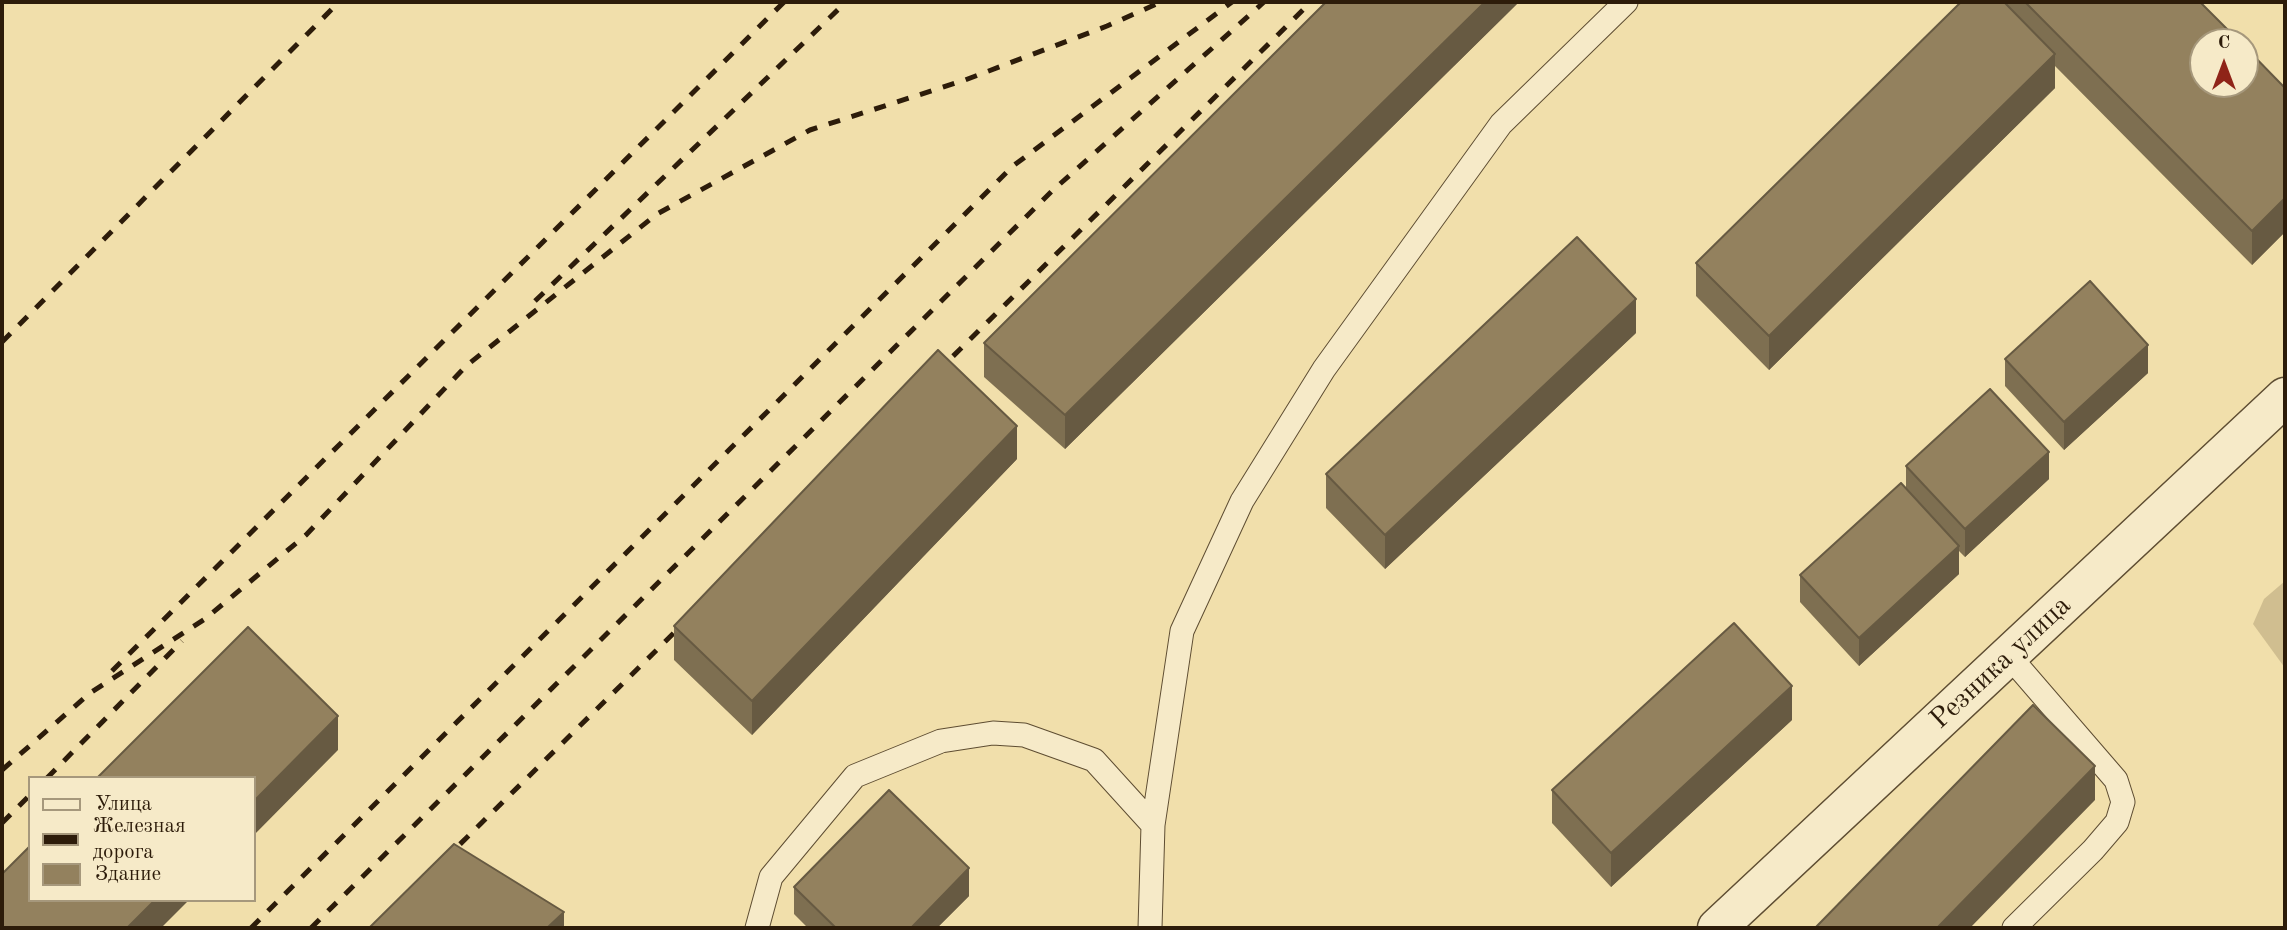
<!DOCTYPE html>
<html>
<head>
<meta charset="utf-8">
<style>
  body { margin:0 }
  #map { position:relative; width:2287px; height:930px; overflow:hidden; background:#f1dfab; font-family:"Old Standard TT",serif }
  canvas { display:block }
  .frame { position:absolute; inset:0; border:4px solid #2d1c0a; pointer-events:none }
  .legend { position:absolute; left:28px; top:776px; width:228px; height:126px; box-sizing:border-box; background:#f6eac8; border:2px solid #a6987c; margin:0; padding:9px 12px; list-style:none; font-size:21px; color:#2d1c0a }
  .legend li { display:flex; align-items:center; gap:14px; height:35px }
  .legend b { width:35px; border:2px solid #a6987c }
  .north { position:absolute; left:2189px; top:28px; width:70px; height:70px; box-sizing:border-box; background:#f6eac8; border:2px solid #a6987c; border-radius:50%; rotate:0deg; font-size:19px; font-weight:700; line-height:28px; text-align:center; color:#2d1c0a }
  .north::after { content:''; display:block; margin:auto; width:24px; height:32px; background:#8f2418; clip-path:polygon(50% 0,100% 100%,50% 72%,0 100%) }
</style>
</head>
<body>
<div id="map">
<canvas width="2287" height="930"></canvas>
<div class="frame"></div>
<ul class="legend">
<li><b style="height:9px;background:#f6eac8"></b>Улица</li>
<li><b style="height:9px;background:#2d1c0a"></b>Железная дорога</li>
<li><b style="height:19px;background:#93815e"></b>Здание</li>
</ul>
<div class="north">С</div>
</div>
<script>
const ctx = document.querySelector('canvas').getContext('2d');
ctx.lineJoin = 'round';
function fill(path, color) { ctx.fillStyle = color; ctx.fill(path, 'evenodd'); }
const shape = rows => new Path2D(rows.map(r => 'M' + r).join(''));
function strokePath(path, color, width, dash) { ctx.strokeStyle = color; ctx.lineWidth = width; ctx.lineCap = dash ? 'butt' : 'round'; ctx.setLineDash(dash || []); ctx.stroke(path); }
function label(font, color, halo, rows, align = 'center') {
  ctx.font = font + ' "Old Standard TT",serif'; ctx.lineWidth = 5; ctx.setLineDash([]); ctx.textBaseline = 'middle'; ctx.strokeStyle = halo; ctx.fillStyle = color; for (const [text, x, y, turn = 0] of rows) {
    ctx.save(); ctx.translate(x, y); ctx.rotate((+turn || 0) * Math.PI / 180); ctx.textAlign = isNaN(turn) ? turn : align; if (halo) ctx.strokeText(text, 0, 0); ctx.fillText(text, 0, 0); ctx.restore();
  }
}
fill(shape([
  [2285,581,2285,668,2253,624,2264,599]
]), '#d0be90');
const lane = shape([
  [2009,656,2116,780,2123,802,2117,822,2093,850,2014,928],
  [1153,825,1182,631,1242,501,1324,369,1501,124,1626,2],
  [757,928,771,877,855,776,941,741,993,733,1024,735,1094,760,1153,825,1150,928]
]);
const street = shape([
  [1717,928,2285,397]
]);
strokePath(lane, '#5e4d32', 25);
strokePath(street, '#5e4d32', 41);
strokePath(lane, '#f6eac8', 23);
strokePath(street, '#f6eac8', 38);
strokePath(shape([
  [535,301,846,2],
  [2,342,339,2],
  [936,373,1311,2],
  [112,671,784,2],
  [2,770,90,693,205,619,306,535,466,366,657,214,810,130,965,80,1107,26,1161,2],
  [47,778,182,641],
  [2,823,30,795],
  [443,861,687,620],
  [251,928,1013,166,1232,2],
  [311,928,1052,191,1264,2]
]), '#2d1c0a', 5, [12, 12]);
fill(shape([
  [1326,2,1519,2,1065,449,984,377,984,343],
  [1961,2,2200,2,2285,88,2285,232,2252,265,2055,66,2055,88,1769,370,1696,296,1696,263],
  [1636,333,1385,569,1326,508,1326,474],
  [2005,359,2148,373,2064,450,2005,386],
  [1017,459,752,735,674,660,674,626],
  [1906,466,2049,479,1965,557,1959,551,1959,574,1859,666,1800,602,1800,575,1906,489],
  [1792,720,1611,887,1552,823,1552,790],
  [794,887,969,896,937,928,808,928,794,914]
]), '#7e6f51');
fill(shape([
  [1485,2,1519,2,1065,449,1065,415],
  [2055,54,2055,88,1769,370,1769,336],
  [2285,198,2285,232,2252,265,2252,231],
  [1636,299,1636,333,1385,569,1385,535],
  [2148,345,2148,373,2064,450,2064,422],
  [1017,426,1017,459,752,735,752,701],
  [2049,452,2049,479,1965,557,1965,529],
  [1959,546,1959,574,1859,666,1859,638],
  [1792,686,1792,720,1611,887,1611,853],
  [338,716,338,750,254,835,254,801],
  [2095,766,2095,800,1970,928,1937,928],
  [969,868,969,896,937,928,911,928],
  [155,900,189,900,161,928,127,928],
  [564,912,564,928,547,928]
]), '#675a42');
const building = shape([
  [1326,2,1485,2,1065,415,984,343,1326,2],
  [1961,2,2004,2,2055,54,1769,336,1696,263,1961,2],
  [2025,2,2200,2,2240,42,2203,42,2203,84,2245,84,2245,47,2285,88,2285,198,2252,231,2025,2],
  [1577,237,1636,299,1385,535,1326,474,1577,237],
  [2090,281,2148,345,2064,422,2005,359,2090,281],
  [938,350,1017,426,752,701,674,626,938,350],
  [1990,389,2049,452,1965,529,1906,466,1990,389],
  [1901,483,1959,546,1859,638,1800,575,1901,483],
  [1734,623,1792,686,1611,853,1552,790,1734,623],
  [248,627,338,716,254,801,254,778,97,778,248,627],
  [2033,705,2095,766,1937,928,1815,928,2033,705],
  [889,790,969,868,911,928,836,928,794,887,889,790],
  [454,844,564,912,547,928,369,928,454,844],
  [30,846,30,900,155,900,127,928,2,928,2,874,30,846]
]);
fill(building, '#93815e');
strokePath(building, '#675a42', 2);
label('28px', '#2d1c0a', '#f6eac8', [
  ["Резника улица",2001,663,-43]
]);
</script>
</body>
</html>
